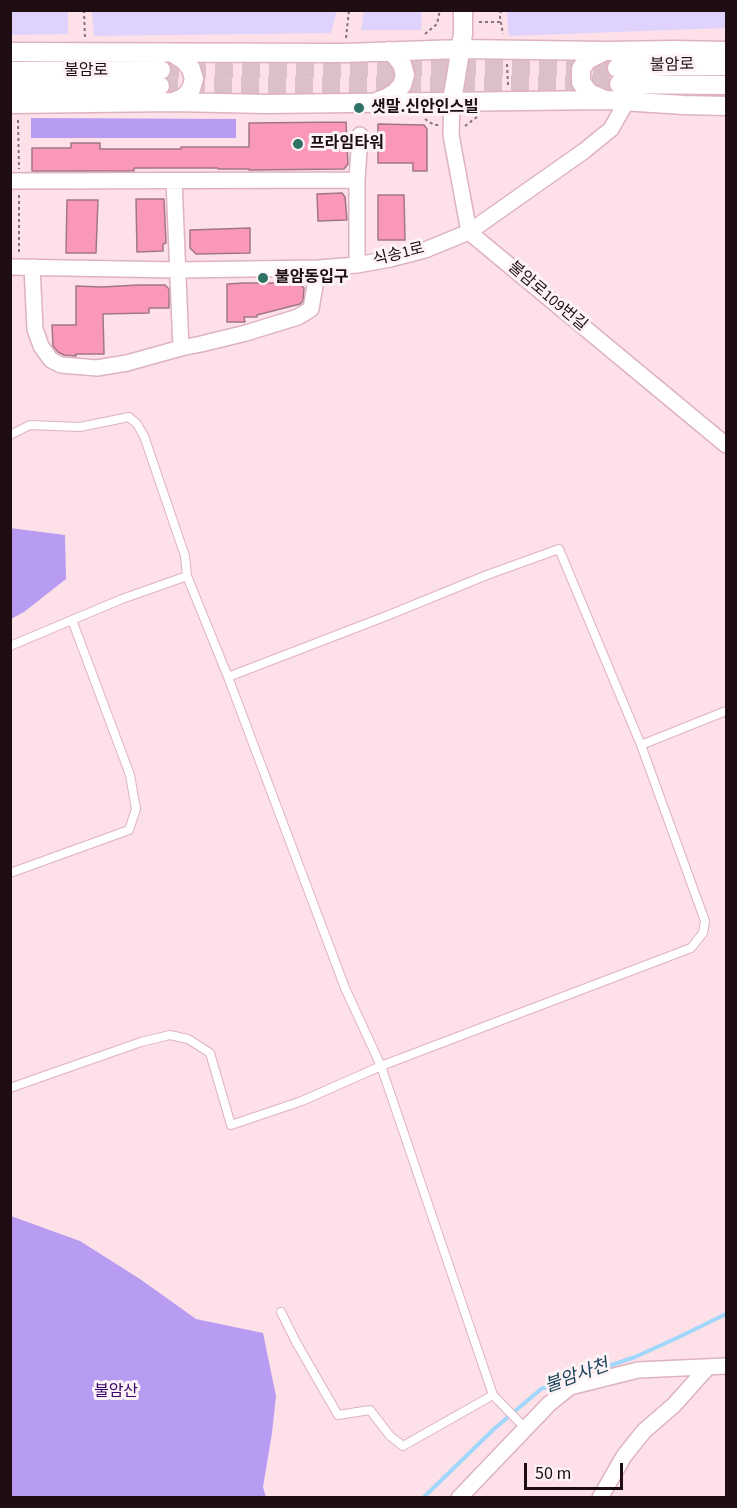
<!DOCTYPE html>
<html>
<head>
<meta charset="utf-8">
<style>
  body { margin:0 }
  #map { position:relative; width:737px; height:1508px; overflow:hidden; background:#fde0e8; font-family:"Source Sans 3",sans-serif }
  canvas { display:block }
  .frame { position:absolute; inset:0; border:12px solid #1e0e14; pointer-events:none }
  .scale { position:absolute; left:524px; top:1463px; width:99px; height:27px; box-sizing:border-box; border:3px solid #1e0e14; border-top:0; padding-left:8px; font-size:18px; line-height:21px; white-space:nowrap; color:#1e0e14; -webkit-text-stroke:4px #fdf3f6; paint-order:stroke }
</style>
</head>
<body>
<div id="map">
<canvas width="737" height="1508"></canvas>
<div class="frame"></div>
<div class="scale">50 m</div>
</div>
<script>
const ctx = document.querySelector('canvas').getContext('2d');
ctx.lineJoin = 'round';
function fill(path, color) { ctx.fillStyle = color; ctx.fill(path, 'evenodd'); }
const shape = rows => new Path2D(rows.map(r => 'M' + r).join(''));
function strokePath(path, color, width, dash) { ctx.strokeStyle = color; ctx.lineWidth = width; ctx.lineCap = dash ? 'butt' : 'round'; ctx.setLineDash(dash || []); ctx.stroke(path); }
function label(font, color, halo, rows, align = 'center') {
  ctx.font = font + ' "Source Sans 3","Noto Sans KR",sans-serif'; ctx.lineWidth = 6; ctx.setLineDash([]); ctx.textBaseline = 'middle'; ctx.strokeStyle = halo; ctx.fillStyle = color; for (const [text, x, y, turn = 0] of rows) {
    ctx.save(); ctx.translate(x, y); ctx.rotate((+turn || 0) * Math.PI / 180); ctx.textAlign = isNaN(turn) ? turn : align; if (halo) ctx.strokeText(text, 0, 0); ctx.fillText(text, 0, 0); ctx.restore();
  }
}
fill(shape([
  [152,10,337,10,337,11,331,33,94,36,92,12],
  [364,10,422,11,421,30,361,30],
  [508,10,726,11,726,28,509,36,507,16],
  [68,11,68,34,11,35,11,12]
]), '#dfd3fd');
fill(shape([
  [31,118,236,119,236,138,31,138],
  [10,528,65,535,66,579,24,612,11,619],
  [11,1216,80,1241,140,1279,196,1319,263,1333,276,1396,272,1433,263,1487,266,1497,11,1497]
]), '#b89cf2');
strokePath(shape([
  [423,1498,494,1429,541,1389,635,1357,679,1337,726,1314]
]), '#a1d7fa', 4);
const building = shape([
  [346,122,348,164,344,169,249,170,249,169,218,169,218,168,134,168,134,171,32,171,32,148,71,148,71,143,100,143,100,149,181,149,181,147,249,147,249,123,346,122],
  [378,124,424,125,427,129,427,171,413,171,413,163,378,163,378,124],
  [342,193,345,197,347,220,318,221,317,194,342,193],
  [378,195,404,195,405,240,378,240,378,195],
  [136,199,164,199,166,243,163,244,163,251,137,252,136,199],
  [67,200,98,200,96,253,66,253,67,200],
  [250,228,250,253,196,254,190,248,190,230,250,228],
  [244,283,299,283,304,288,303,301,300,304,257,315,257,317,244,317,245,322,227,322,227,284,244,283],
  [138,285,165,285,169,289,169,308,149,308,149,313,103,314,104,354,76,354,76,356,64,355,58,352,53,346,52,325,76,325,76,286,102,287,138,285]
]);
fill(building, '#fa98b9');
strokePath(building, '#a17784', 1.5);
strokePath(shape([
  [161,70,457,67,617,68],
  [160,86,619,84]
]), '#dcc0c8', 18, [18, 9]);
const service = shape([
  [10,435,30,425,80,427,129,417,137,424,144,436,185,556,187,576,228,677,345,988,381,1066,493,1395,525,1428],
  [10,646,122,599,187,576],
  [641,745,726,711],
  [10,873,129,830,136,809,130,775,72,620],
  [10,1088,141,1042,170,1035,188,1039,210,1053,231,1125,302,1101,381,1066,691,948,703,933,705,921,641,745,559,549,487,575,389,615,228,677],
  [281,1312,296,1342,338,1415,370,1410,390,1436,403,1446,493,1395]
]);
const minor = shape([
  [452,101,451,135,469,232,726,445],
  [10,181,357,180],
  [174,181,181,348,201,344,246,333,298,317,311,309,318,268],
  [357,265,357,180,360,135],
  [10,267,178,270,318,268,357,265,390,259,425,250,469,232,584,151,611,129,627,101],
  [32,267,35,329,41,346,51,360,61,365,97,368,127,363,181,348],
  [459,1498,549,1404,570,1387,638,1370,726,1366],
  [600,1498,624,1456,644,1431,674,1405,708,1367]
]);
const tertiary = shape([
  [10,52,344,53,461,49,605,51,674,50,726,51],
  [173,53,185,61,191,69,194,79,191,89,185,97,173,102],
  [617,68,673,66,726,66],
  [10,71,161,70],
  [619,84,726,85],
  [10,88,160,86],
  [603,99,589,93,581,82,581,69,587,60,603,52],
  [378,101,387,98,396,92,402,85,405,75,402,64,396,56,389,51],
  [452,101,463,34,463,10],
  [10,104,173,102,266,104,606,100,684,105,726,106]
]);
strokePath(service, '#dfb2c0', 10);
strokePath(minor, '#dfb2c0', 18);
strokePath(tertiary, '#dfb2c0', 21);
strokePath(shape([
  [84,10,85,38],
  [501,10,500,17,503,34],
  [479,22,501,22],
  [425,34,437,24,440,10],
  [346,38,349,10],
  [507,64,508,85],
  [425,119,434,125,439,125],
  [18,120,19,169],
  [465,126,477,117],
  [19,195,19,252]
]), '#877178', 2, [3, 3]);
strokePath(service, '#fff', 8);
strokePath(minor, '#fff', 15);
strokePath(tertiary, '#fff', 18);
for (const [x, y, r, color] of [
  [359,108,6,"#2e7265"],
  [298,144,6,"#2e7265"],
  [263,278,6,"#2e7265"]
]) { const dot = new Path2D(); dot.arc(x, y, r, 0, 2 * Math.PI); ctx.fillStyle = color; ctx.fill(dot); strokePath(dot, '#fdf3f6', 2); }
label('16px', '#1e0e14', '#fdf3f6', [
  ["불암로",672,66,-1],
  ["불암로",86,71],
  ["식송1로",399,255,-14],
  ["불암로109번길",547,297,40]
]);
label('bold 16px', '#1e0e14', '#fdf3f6', [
  ["샛말.신안인스빌",371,108],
  ["프라임타워",310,144],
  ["불암동입구",275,278]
], 'left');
label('16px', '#38026b', '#fdf3f6', [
  ["불암산",116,1392]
]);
label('italic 18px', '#19425a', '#fdf3f6', [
  ["불암사천",577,1377,-20]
]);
</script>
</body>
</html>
